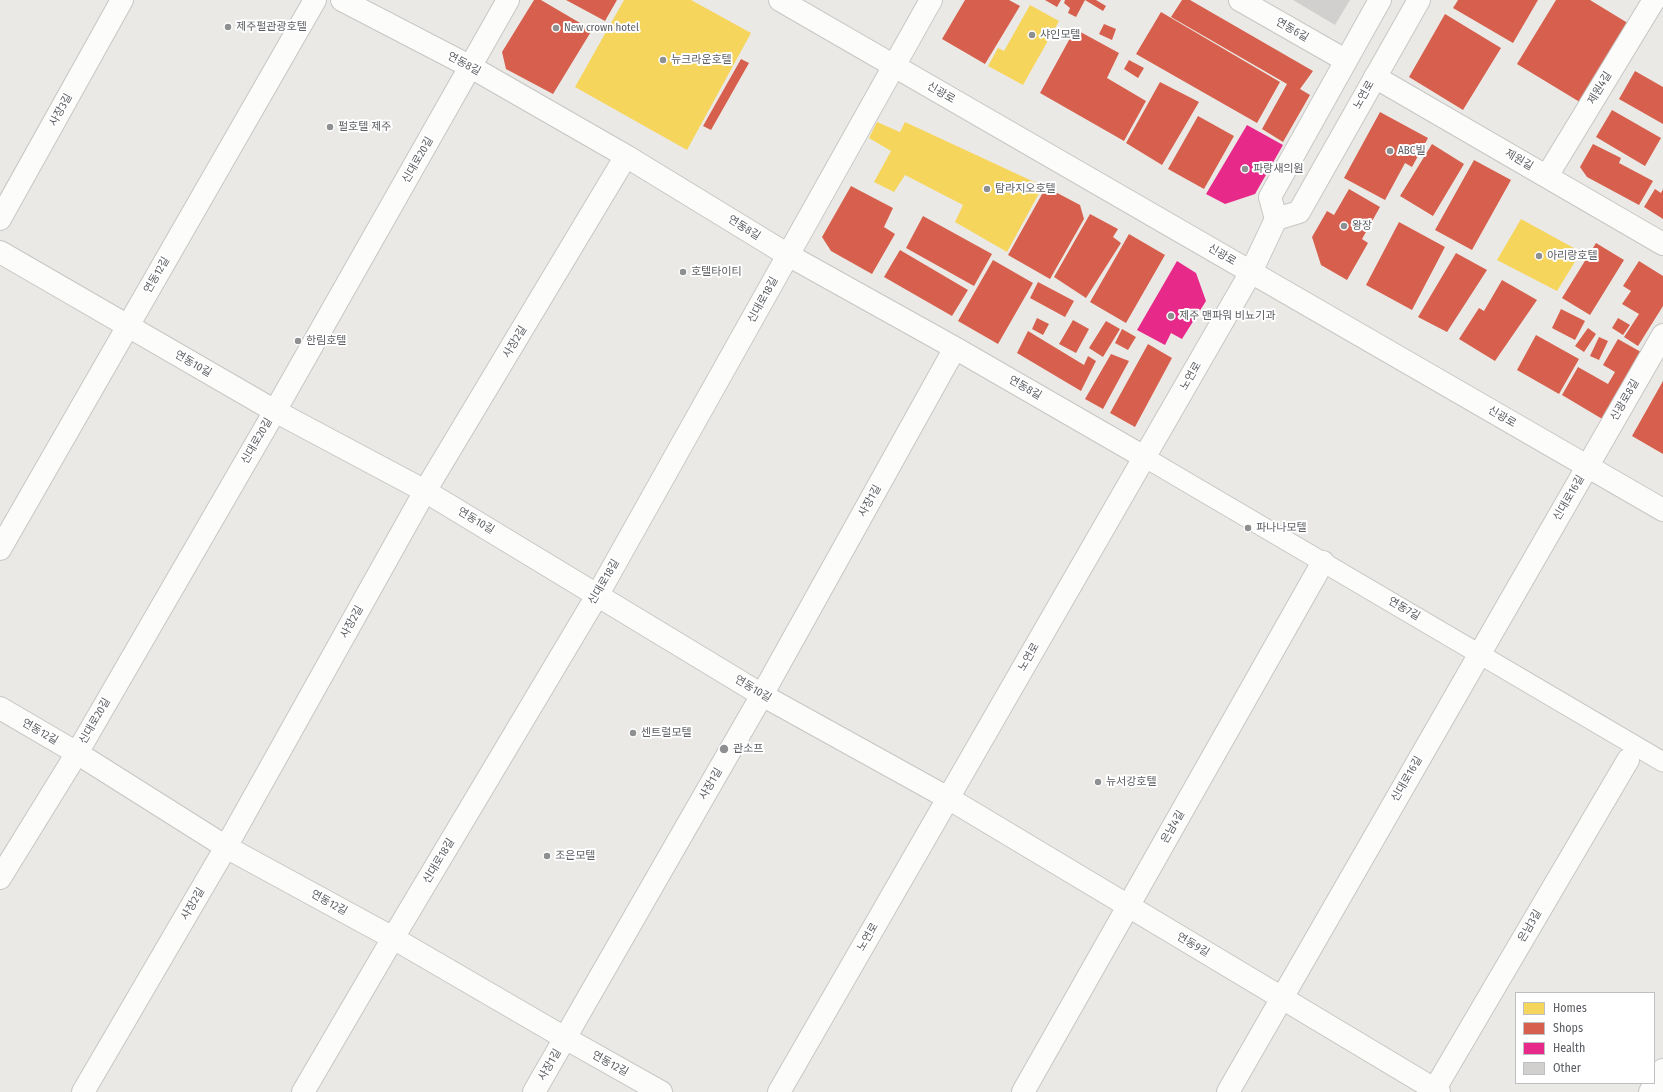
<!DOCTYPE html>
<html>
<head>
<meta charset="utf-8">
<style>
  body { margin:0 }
  #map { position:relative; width:1663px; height:1092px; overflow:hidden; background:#ebe9e5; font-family:"Fira Sans Condensed",sans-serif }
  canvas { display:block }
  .legend { position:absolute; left:1515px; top:992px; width:140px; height:92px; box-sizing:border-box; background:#fff; border:1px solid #bdbfc0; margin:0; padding:5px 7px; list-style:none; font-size:12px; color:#5b5e62 }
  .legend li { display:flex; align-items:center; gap:8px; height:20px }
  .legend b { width:20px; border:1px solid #bdbfc0 }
</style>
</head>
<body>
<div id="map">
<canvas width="1663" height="1092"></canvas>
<ul class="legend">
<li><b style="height:11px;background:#f6d55c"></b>Homes</li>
<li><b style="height:11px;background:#d6604d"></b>Shops</li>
<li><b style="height:11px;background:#e7298a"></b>Health</li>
<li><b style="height:11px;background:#d1d0ce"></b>Other</li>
</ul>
</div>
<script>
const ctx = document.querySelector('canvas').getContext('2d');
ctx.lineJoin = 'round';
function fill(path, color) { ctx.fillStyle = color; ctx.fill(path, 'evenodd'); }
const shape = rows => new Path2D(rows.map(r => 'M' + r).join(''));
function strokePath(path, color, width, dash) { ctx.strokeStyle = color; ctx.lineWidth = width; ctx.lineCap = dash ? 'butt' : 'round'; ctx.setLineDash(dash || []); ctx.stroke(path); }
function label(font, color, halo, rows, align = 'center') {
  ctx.font = font + ' "Fira Sans Condensed","Noto Sans KR",sans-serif'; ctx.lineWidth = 4; ctx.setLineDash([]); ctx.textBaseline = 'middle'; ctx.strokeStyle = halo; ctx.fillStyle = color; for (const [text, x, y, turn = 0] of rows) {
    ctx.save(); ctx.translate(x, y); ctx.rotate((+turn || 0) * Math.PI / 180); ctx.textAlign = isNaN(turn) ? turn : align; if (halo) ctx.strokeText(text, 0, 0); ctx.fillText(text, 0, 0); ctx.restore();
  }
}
fill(shape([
  [624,0,691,0,751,33,687,150,575,87],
  [1030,5,1059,21,1023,85,988,66,998,48,1004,51],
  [877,122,900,132,905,122,1043,186,1007,252,955,222,963,205,905,175,894,192,874,182,891,151,869,138],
  [1521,219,1581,252,1557,291,1497,260]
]), '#f6d55c');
fill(shape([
  [534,0,541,0,592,30,553,94,506,69,502,52],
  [566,0,617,0,605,21],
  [965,0,1009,0,1020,6,985,64,942,39],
  [1045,0,1061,0,1057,7],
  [1065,0,1085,0,1076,17,1068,13,1070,8,1064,3],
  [1085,0,1096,0,1106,6,1103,11],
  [1182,0,1190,0,1313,71,1300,89,1310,95,1283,142,1262,129,1287,84,1171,17],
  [1458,0,1538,0,1513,43,1453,8],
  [1556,0,1590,0,1631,25,1583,104,1517,64],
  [1161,12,1280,82,1257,123,1136,54],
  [1445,14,1501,48,1463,110,1409,77],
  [1104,24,1116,29,1112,40,1099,34],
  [1075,29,1119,53,1107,78,1146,101,1124,141,1040,93],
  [741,59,749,63,711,130,703,126],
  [1129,60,1144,68,1138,78,1124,69],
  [1635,71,1663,87,1663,124,1619,99],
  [1160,82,1199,102,1162,165,1126,143],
  [1612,110,1661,138,1645,166,1596,137],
  [1380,112,1428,138,1412,167,1405,163,1385,200,1344,178],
  [1198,116,1234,136,1204,189,1168,169],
  [1432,144,1464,164,1433,216,1400,196],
  [1593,144,1621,158,1619,163,1653,181,1639,205,1587,177,1580,167],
  [1474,160,1511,180,1472,250,1435,230],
  [851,186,893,208,884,227,895,234,872,274,831,251,822,237],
  [1046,187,1080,205,1084,219,1050,279,1008,255],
  [1349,189,1380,207,1362,239,1368,243,1347,280,1321,265,1312,237,1327,211,1334,215],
  [1655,189,1661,193,1663,189,1663,219,1644,207],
  [1090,214,1118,229,1113,237,1121,243,1086,298,1054,277],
  [923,216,992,254,974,286,906,248],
  [1399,222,1445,247,1412,310,1366,285],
  [1129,234,1165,255,1126,323,1090,302],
  [1596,243,1624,260,1590,315,1562,298],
  [900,250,968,290,952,316,884,277],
  [1456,253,1487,270,1447,332,1418,317],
  [993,260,1033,283,998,344,958,321],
  [1639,261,1663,276,1663,306,1638,346,1624,337,1639,314,1622,304,1631,291,1623,286],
  [1502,280,1537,300,1495,361,1459,339,1479,308,1484,311],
  [1038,282,1074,301,1065,317,1030,298],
  [1561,309,1585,321,1575,340,1552,328],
  [1037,318,1049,324,1043,335,1032,329],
  [1618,318,1630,325,1623,335,1612,328],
  [1073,320,1089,329,1076,353,1059,344],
  [1106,321,1120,329,1103,357,1089,348],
  [1588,328,1596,334,1584,352,1575,346],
  [1122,329,1136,337,1128,350,1115,343],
  [1028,331,1084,365,1088,356,1096,361,1081,391,1017,353],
  [1536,335,1579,359,1559,394,1517,370],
  [1599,337,1608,341,1599,360,1590,356],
  [1618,339,1648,356,1609,423,1562,395,1578,367,1608,384,1615,372,1603,365],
  [1148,344,1172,358,1135,427,1110,413],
  [1111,354,1129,361,1103,409,1085,399],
  [1663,381,1663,454,1632,436]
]), '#d6604d');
fill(shape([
  [1247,125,1283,145,1255,194,1225,204,1206,194],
  [1177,261,1196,273,1206,301,1182,339,1171,333,1165,345,1137,330]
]), '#e7298a');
fill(shape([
  [1293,0,1350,0,1335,25]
]), '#d1d0ce');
const pedestrian = shape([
  [1144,457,1663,762]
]);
const minor = shape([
  [342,0,471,67,626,156,788,255,955,348,1144,457],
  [1240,0,1345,60],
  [1375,77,1663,244],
  [1547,176,1654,0],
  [0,219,122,0],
  [0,252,275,411,425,491,762,695,948,798,1439,1092],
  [0,549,315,0],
  [0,708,77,753,226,847,393,938,565,1038,661,1092],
  [83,1092,226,847,425,491,626,156],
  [303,1092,393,938,598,594,931,0],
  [534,1092,762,695,955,348],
  [1023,1092,1323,562],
  [1228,1092,1663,335],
  [1433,1092,1628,760],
  [1650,1092,1663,1070]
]);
const tertiary = shape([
  [0,878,77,753,275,411,508,0]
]);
const secondary = shape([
  [780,0,1663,510],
  [1276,219,1299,212,1419,0],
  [779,1092,1251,272,1276,219,1270,197,1380,0]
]);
strokePath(pedestrian, '#c6c6c6', 21);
strokePath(minor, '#c6c6c6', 24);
strokePath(tertiary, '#c6c6c6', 24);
strokePath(secondary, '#c7c7c7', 24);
strokePath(pedestrian, '#fcfcfb', 19);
strokePath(minor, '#fcfcfb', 22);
strokePath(tertiary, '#fcfcfb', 22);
strokePath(secondary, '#fcfcfb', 22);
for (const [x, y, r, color] of [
  [228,27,4,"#8d8f90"],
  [556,28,4,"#8d8f90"],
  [1032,35,4,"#8d8f90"],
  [663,60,4,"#8d8f90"],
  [330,127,4,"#8d8f90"],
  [1390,151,4,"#8d8f90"],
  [1245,169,4,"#8d8f90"],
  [987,189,4,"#8d8f90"],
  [1344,226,4,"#8d8f90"],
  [1539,256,4,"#8d8f90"],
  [683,272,4,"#8d8f90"],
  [1171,316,4,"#8d8f90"],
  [298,341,4,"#8d8f90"],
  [1248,528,4,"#8d8f90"],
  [633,733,4,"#8d8f90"],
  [724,749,5,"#8d8f90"],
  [1098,782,4,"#8d8f90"],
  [547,856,4,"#8d8f90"]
]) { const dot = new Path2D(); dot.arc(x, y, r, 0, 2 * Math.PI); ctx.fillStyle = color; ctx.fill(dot); strokePath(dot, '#fff', 1.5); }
label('11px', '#5b5e62', '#fff', [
  ["제주펄관광호텔",236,27],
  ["New crown hotel",564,28],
  ["샤인모텔",1040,35],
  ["뉴크라운호텔",671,60],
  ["펄호텔 제주",338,127],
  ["ABC빌",1398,151],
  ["파랑새의원",1253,169],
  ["탐라지오호텔",995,189],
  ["왕장",1352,226],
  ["아리랑호텔",1547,256],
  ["호텔타이티",691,272],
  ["제주 맨파워 비뇨기과",1179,316],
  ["한림호텔",306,341],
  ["파나나모텔",1256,528],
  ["센트럴모텔",641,733],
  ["관소프",733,749],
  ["뉴서강호텔",1106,782],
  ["조은모텔",555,856]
], 'left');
label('11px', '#5b5e62', '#fff', [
  ["연동6길",1292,30,30],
  ["연동8길",464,64,28],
  ["제원4길",1600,88,-59],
  ["신광로",941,93,30],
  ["노연로",1364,95,-61],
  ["사장3길",61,110,-61],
  ["신대로20길",418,160,-60],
  ["제원길",1519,160,30],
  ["연동8길",744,228,32],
  ["신광로",1222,255,30],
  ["연동12길",157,275,-60],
  ["신대로18길",763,300,-61],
  ["사장2길",515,342,-59],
  ["연동10길",193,364,30],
  ["노연로",1191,376,-60],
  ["연동8길",1025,388,30],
  ["신광로8길",1625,400,-60],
  ["신광로",1502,417,30],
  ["신대로20길",257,441,-60],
  ["신대로16길",1569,498,-60],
  ["사장1길",870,501,-61],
  ["연동10길",476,521,31],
  ["신대로18길",604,582,-60],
  ["연동7길",1404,609,30],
  ["사장2길",352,622,-61],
  ["노연로",1029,657,-60],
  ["연동10길",753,689,31],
  ["신대로20길",95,721,-60],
  ["연동12길",40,732,30],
  ["신대로16길",1407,779,-60],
  ["사장1길",711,784,-60],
  ["은남4길",1173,827,-60],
  ["신대로18길",439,861,-59],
  ["연동12길",329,903,29],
  ["사장2길",193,904,-60],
  ["은남3길",1530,926,-60],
  ["노연로",868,937,-60],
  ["연동9길",1193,945,31],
  ["연동12길",610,1064,29],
  ["사장1길",550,1065,-60]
]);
</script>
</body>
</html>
